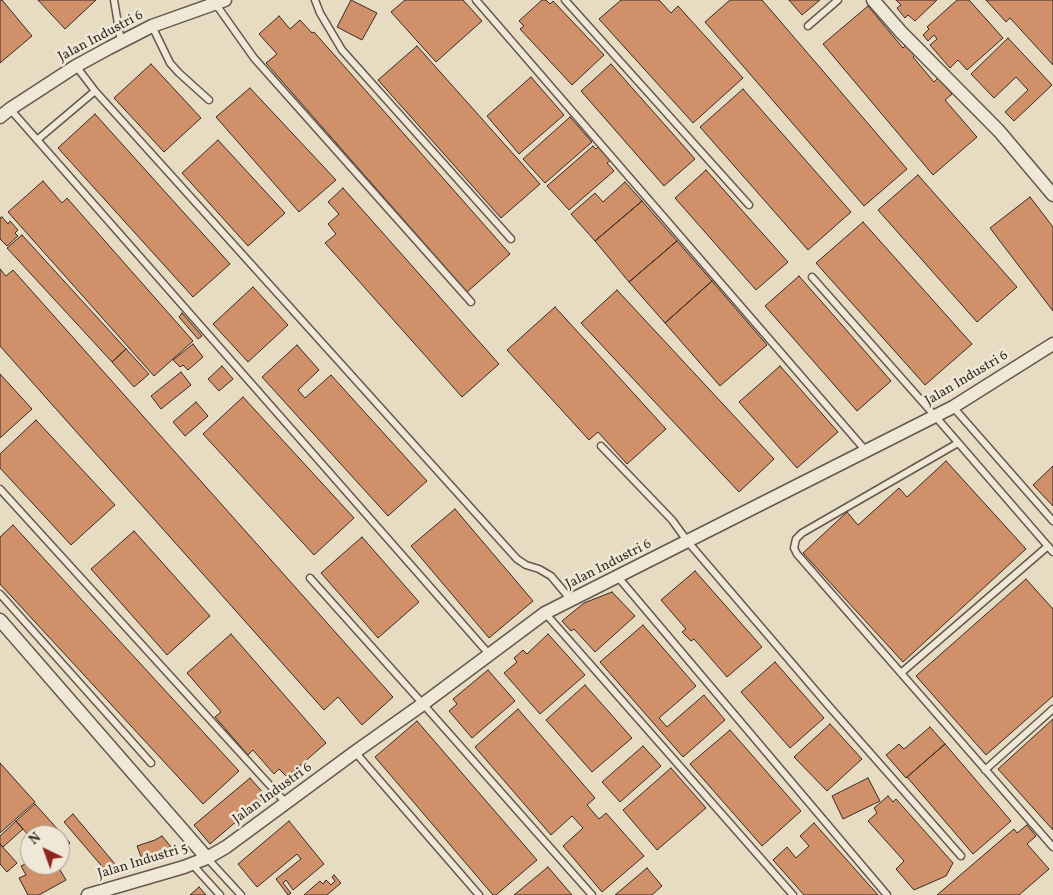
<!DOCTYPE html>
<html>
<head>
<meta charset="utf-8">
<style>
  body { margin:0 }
  #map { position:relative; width:1053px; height:895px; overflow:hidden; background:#e7dbc2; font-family:Vollkorn,serif }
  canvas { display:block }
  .north { position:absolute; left:20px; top:825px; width:50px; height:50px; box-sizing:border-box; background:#efe8d7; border:1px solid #a79c90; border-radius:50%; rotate:318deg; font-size:14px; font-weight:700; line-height:20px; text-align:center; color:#3a2b25 }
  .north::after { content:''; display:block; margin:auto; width:18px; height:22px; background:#8f2418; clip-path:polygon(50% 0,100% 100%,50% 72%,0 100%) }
</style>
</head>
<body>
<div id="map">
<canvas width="1053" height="895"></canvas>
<div class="north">N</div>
</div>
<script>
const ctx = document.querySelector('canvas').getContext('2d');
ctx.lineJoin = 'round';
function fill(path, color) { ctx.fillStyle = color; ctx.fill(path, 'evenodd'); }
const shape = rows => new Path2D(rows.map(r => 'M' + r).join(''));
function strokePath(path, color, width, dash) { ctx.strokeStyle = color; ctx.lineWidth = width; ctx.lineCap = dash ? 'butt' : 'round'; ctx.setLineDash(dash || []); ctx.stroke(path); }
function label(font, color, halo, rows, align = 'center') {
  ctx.font = font + ' Vollkorn,serif'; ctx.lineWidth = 5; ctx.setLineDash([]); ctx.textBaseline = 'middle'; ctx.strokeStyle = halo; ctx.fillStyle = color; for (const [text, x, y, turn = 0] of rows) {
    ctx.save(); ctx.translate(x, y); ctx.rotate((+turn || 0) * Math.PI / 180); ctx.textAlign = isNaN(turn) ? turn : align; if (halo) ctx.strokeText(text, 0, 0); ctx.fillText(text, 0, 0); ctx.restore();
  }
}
const building = shape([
  [0,0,2,0,32,36,0,63,0,0],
  [38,0,96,0,65,29,38,0],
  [351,0,377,13,362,40,337,27,351,0],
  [405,0,463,0,482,21,436,62,391,12,405,0],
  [542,0,546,0,550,4,553,1,604,55,572,85,520,29,524,26,519,21,542,0],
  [621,0,659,0,671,13,678,6,743,78,693,123,599,19,621,0],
  [730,0,762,0,907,169,864,206,705,22,730,0],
  [789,0,820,0,802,15,789,0],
  [896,0,937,0,915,21,908,15,905,18,897,8,901,5,896,0],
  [957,0,969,0,1003,38,967,70,958,60,950,68,930,45,937,39,934,35,928,41,923,35,929,29,927,27,957,0],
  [986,0,1053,0,1053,65,1010,18,1006,22,986,0],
  [868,6,903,48,908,43,916,54,913,57,934,82,938,78,952,94,945,100,977,137,933,175,823,44,868,6],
  [279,16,290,29,300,20,312,33,314,32,510,254,467,292,266,63,277,54,259,34,279,16],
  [1008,38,1052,85,1014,121,1005,112,1028,90,1016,77,994,98,971,74,1008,38],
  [417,46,540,184,501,218,378,80,417,46],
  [151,64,201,118,164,152,114,98,151,64],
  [611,64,695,159,664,186,581,91,611,64],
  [531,77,564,115,519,154,487,116,531,77],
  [250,88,336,180,299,212,216,117,250,88],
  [743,89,851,212,808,250,700,127,743,89],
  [95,114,230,264,193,297,58,148,95,114],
  [570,117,592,142,545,183,523,159,570,117],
  [218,140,285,213,248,246,182,173,218,140],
  [593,146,596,149,599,146,611,160,607,163,614,171,569,210,547,186,593,146],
  [706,170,788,262,756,290,675,198,706,170],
  [918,175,1017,287,977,322,878,210,918,175],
  [43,181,62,203,67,198,193,341,154,376,8,212,43,181],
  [625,182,642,201,595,241,571,214,595,193,603,202,625,182],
  [343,188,499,364,462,397,325,243,336,234,328,224,339,214,328,202,343,188],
  [1030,197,1053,227,1053,311,990,228,1030,197],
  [642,201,677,241,629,282,595,241,642,201],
  [2,217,8,224,10,221,18,230,15,233,18,236,7,246,0,239,0,218,2,217],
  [863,222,972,344,925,385,816,263,863,222],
  [22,235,126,349,112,362,7,248,22,235],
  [677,241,712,281,665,323,629,282,677,241],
  [0,269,6,276,13,270,393,697,362,725,338,697,324,710,0,346,0,269],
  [799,276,891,381,857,411,765,306,799,276],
  [712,281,767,345,720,386,665,323,712,281],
  [253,287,288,325,248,362,213,324,253,287],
  [617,290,774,459,739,492,581,323,617,290],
  [555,307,666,429,627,464,598,432,589,440,507,350,555,307],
  [182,313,202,336,198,339,179,317,182,313],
  [193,344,203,357,188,370,183,365,180,367,173,360,193,344],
  [297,345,319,370,298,390,305,398,331,375,427,481,388,516,262,377,297,345],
  [126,349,149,374,134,387,112,362,126,349],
  [222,366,233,379,219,391,208,379,222,366],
  [780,366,838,432,797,468,739,402,780,366],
  [181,372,191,385,161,409,151,396,181,372],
  [0,374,32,409,0,438,0,374],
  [243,397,354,518,314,555,203,434,243,397],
  [196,402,208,416,185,436,173,422,196,402],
  [36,420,115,505,71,545,0,468,0,454,36,420],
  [946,461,1026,549,903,662,803,553,847,512,858,525,899,488,907,497,946,461],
  [1053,466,1053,506,1033,485,1053,466],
  [455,509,533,601,489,638,411,546,455,509],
  [13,525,239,771,203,804,0,584,0,537,13,525],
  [134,531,210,616,167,655,91,569,134,531],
  [362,537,419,602,378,638,321,573,362,537],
  [695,571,762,647,727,677,694,639,691,641,682,632,686,629,661,600,695,571],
  [1026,579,1053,609,1053,696,986,755,916,676,1026,579],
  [612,592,635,616,595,652,574,629,571,631,562,621,584,603,612,592],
  [643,625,696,686,659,718,667,727,704,695,725,720,683,757,600,662,643,625],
  [231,634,326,743,287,777,279,769,274,774,253,750,248,755,215,717,221,712,187,673,231,634],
  [548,634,585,675,540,714,504,673,517,662,514,658,523,650,527,654,548,634],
  [775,662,824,718,790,748,741,692,775,662],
  [488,670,515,701,472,738,449,711,457,704,453,699,488,670],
  [585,685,632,738,592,772,546,720,585,685],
  [518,709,595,798,587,805,599,819,606,813,644,856,602,892,563,846,583,828,572,816,551,835,475,747,518,709],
  [1053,719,1053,830,998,769,1053,719],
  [417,721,537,860,496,895,493,895,375,757,417,721],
  [830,724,862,759,827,791,794,757,830,724],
  [930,727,945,744,906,778,886,755,899,744,904,749,930,727],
  [730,730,801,811,762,846,690,764,730,730],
  [945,744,1011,821,973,854,907,777,945,744],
  [643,746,661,766,620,802,602,782,643,746],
  [0,763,35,802,0,833,0,763],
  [671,768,706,808,657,850,623,810,671,768],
  [250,778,266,796,210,844,194,825,250,778],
  [868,778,880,801,843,819,832,796,868,778],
  [888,796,893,802,896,799,953,863,946,876,914,890,896,869,904,861,868,821,877,813,874,808,888,796],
  [35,804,70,843,60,852,60,835,30,835,30,837,16,821,35,804],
  [73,814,115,864,106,871,64,822,73,814],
  [16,821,23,829,3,847,0,844,0,836,16,821],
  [289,821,324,864,293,890,286,880,283,883,291,893,288,895,276,879,301,859,297,854,257,887,238,864,289,821],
  [814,823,878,895,804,895,773,860,787,847,796,858,809,846,800,836,814,823],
  [1027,825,1036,836,1027,844,1049,869,1019,895,937,895,1014,829,1017,833,1027,825],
  [162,836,172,848,162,857,144,864,137,846,155,840,162,836],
  [0,844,17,863,7,872,0,864,0,844],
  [30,862,30,865,57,865,66,880,39,895,28,895,19,878,26,875,21,866,30,862],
  [548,867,572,895,514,895,548,867],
  [647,868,662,886,652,895,615,895,647,868],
  [334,875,341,883,327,895,304,895,320,881,323,884,326,880,331,885,335,881,332,877,334,875],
  [199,887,206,895,190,895,199,887]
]);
fill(building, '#cf906a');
strokePath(building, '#3a2b25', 1);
const lane = shape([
  [114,0,121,42],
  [315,0,320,13,342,50,511,239],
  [476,0,866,451],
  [565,0,749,205],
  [215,3,254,58,471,302],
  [152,26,170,63,179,73,209,100],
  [808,26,838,0],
  [76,66,95,91,517,559,526,565,539,569,551,576,571,600],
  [10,109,489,654],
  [37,140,95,91],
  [812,277,935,416,1053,552],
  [953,407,1053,521],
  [958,443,802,533,796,539,794,548,797,554,1053,847],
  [601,446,672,520,688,542,827,704,961,856],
  [0,489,286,803],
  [618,577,887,895],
  [310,578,423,704,592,895],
  [0,594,151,763],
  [545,613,793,895],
  [901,673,1048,546],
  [355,752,479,895],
  [985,770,1053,709],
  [207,858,241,895],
  [192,864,220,895]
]);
const street = shape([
  [873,0,901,32,999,131,1053,195],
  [0,117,10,109,76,66,109,48,152,26,225,0],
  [0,620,207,858],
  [88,895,184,867,207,858,226,847,355,752,423,704,545,613,953,407,1053,344]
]);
strokePath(lane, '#65574c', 9);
strokePath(street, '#65574c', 15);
strokePath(lane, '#efe8d7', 6);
strokePath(street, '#efe8d7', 12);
label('14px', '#3a2b25', '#efe8d7', [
  ["Jalan Industri 6",101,37,-28],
  ["Jalan Industri 6",967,379,-31],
  ["Jalan Industri 6",609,565,-27],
  ["Jalan Industri 6",273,794,-36],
  ["Jalan Industri 5",143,862,-17]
]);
</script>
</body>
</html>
